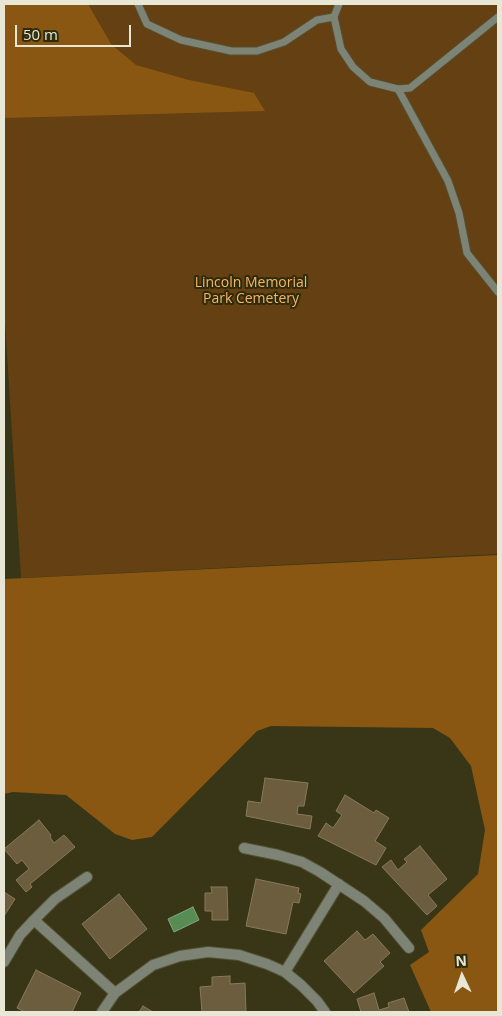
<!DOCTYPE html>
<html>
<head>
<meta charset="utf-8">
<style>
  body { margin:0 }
  #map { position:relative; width:502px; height:1016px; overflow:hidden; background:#383616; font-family:"Open Sans",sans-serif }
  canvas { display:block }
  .frame { position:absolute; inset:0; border:5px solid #e8e7d5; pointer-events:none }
  .north { position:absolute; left:437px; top:951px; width:50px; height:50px; -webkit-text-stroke:4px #2e2c0b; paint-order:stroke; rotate:357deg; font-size:14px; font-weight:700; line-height:20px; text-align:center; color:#e8e7d5 }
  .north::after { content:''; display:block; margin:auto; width:18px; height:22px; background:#e8e7d5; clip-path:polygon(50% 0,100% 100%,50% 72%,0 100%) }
  .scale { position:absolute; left:15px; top:25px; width:116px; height:22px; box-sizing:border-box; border:2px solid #e8e7d5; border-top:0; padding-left:6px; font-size:15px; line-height:18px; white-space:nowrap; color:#e8e7d5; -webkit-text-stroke:4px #2e2c0b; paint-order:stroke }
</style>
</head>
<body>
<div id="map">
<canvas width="502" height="1016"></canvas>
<div class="frame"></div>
<div class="north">N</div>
<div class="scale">50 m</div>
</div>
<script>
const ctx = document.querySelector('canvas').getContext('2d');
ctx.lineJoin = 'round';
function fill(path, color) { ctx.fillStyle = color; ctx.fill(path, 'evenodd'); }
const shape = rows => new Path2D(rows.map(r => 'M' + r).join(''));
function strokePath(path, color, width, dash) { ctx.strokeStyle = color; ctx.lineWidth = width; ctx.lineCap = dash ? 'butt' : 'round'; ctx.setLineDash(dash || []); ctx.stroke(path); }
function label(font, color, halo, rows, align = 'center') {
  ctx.font = font + ' "Open Sans",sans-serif'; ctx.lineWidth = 4; ctx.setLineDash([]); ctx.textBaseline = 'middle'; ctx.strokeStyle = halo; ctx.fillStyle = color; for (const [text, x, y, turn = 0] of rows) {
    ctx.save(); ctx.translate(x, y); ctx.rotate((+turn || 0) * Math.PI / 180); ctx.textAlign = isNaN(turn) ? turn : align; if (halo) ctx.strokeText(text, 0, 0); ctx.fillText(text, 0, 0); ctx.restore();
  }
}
fill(shape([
  [4,4,498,4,498,554,21,578,4,306]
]), '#644012');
fill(shape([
  [4,4,88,4,111,44,136,65,189,80,254,93,265,111,4,118],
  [498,555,498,1012,431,1012,410,965,429,952,421,930,478,874,485,830,471,766,450,738,433,728,271,726,257,731,152,837,132,840,115,834,66,795,13,792,4,794,4,579]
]), '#895712');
const water = shape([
  [193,907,199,920,174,932,168,919,193,907]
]);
fill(water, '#578d55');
strokePath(water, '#82a87b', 1);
const building = shape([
  [265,778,308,783,304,806,298,806,297,814,312,816,310,829,246,816,248,801,261,803,265,778],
  [345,795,374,813,376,810,389,818,375,841,386,848,376,865,318,836,326,823,333,828,342,815,336,811,345,795],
  [39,820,51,835,50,837,54,843,64,835,75,847,30,884,32,887,26,892,16,880,29,869,22,860,17,864,4,849,39,820],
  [420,846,447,879,428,895,437,906,427,915,382,867,391,860,398,870,407,862,404,859,420,846],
  [256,879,299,888,298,893,301,894,299,903,293,902,286,934,246,926,256,879],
  [211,887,227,887,228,920,212,920,212,911,205,911,205,893,212,893,211,887],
  [4,892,15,899,4,916,4,892],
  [119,894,147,929,110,959,82,924,119,894],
  [357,931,365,940,373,934,390,953,380,962,384,966,354,993,324,961,357,931],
  [36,970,81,993,72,1012,25,1012,17,1008,36,970],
  [230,976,230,984,245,983,246,1012,202,1012,200,987,212,986,212,977,230,976],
  [374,993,379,1010,389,1007,388,1003,404,998,409,1012,361,1012,357,999,374,993],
  [143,1006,153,1012,139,1012,143,1006]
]);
fill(building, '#6b5d3d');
strokePath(building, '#887a59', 1);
const lane = shape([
  [138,4,147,24,181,40,231,51,257,51,284,42,317,20,334,17],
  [339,4,334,17,341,49,353,67,370,82,398,89,410,88,498,17],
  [398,89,448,181,459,213,467,253,498,292]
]);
const street = shape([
  [244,848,278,855,302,862,320,872,364,901,384,918,409,948],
  [34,920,115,993],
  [4,962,20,935,34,920,55,899,87,877],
  [285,972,339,884],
  [102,1012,115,993,153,965,180,956,208,952,239,955,267,964,285,972,301,985,317,1001,325,1012]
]);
strokePath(lane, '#545235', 9);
strokePath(street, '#545235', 12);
strokePath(lane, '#7e8475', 7);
strokePath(street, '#7e8475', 10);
label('14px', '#fdb45f', '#2e2c0b', [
  ["Lincoln Memorial",251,283],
  ["Park Cemetery",251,299]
]);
</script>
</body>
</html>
